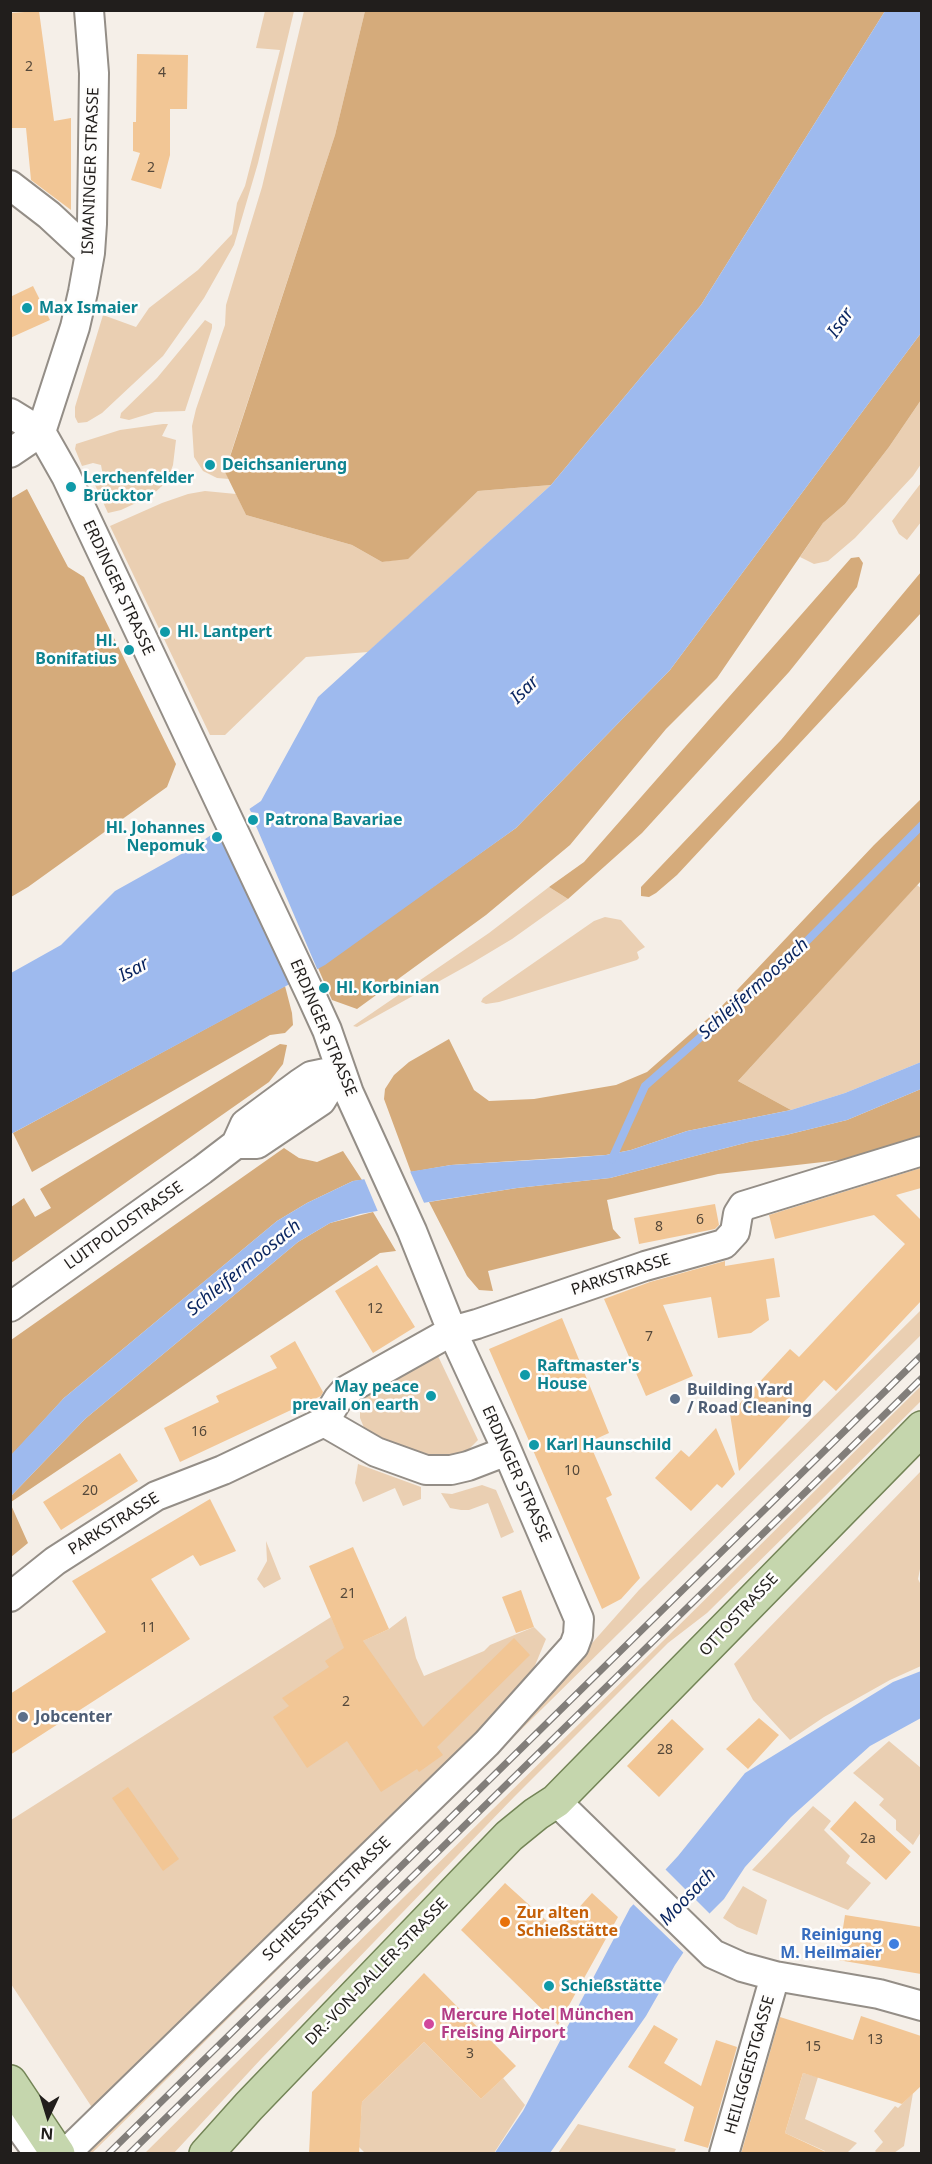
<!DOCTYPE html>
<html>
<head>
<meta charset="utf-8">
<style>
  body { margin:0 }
  #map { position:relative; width:932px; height:2164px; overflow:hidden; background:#f5efe8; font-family:"Noto Sans",sans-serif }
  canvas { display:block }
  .frame { position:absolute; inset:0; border:12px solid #211e1c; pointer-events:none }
  .north { position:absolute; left:18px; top:2086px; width:60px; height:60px; -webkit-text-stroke:4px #fefdfc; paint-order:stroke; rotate:184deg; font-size:16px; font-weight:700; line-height:24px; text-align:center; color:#211e1c }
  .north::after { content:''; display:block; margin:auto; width:21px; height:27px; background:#211e1c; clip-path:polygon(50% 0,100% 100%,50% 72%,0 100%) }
</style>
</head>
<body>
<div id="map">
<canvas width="932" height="2164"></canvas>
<div class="frame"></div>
<div class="north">N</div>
</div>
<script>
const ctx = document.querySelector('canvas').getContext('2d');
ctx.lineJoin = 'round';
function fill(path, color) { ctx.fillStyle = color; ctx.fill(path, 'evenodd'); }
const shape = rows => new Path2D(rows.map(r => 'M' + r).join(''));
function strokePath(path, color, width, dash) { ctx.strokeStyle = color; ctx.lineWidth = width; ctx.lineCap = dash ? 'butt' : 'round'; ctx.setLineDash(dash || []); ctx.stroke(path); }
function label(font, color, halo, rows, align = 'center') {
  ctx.font = font + ' "Noto Sans",sans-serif'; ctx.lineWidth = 5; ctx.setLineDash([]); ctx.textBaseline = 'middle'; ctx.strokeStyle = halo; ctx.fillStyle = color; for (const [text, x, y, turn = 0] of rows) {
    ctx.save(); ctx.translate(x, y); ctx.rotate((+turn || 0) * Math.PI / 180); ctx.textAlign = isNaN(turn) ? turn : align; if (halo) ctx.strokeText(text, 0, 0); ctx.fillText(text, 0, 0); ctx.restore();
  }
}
fill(shape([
  [265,11,294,11,258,163,234,245,204,298,163,356,102,413,87,422,78,423,75,417,75,407,103,315,136,327,149,308,198,270,232,234,237,203,245,186,280,50,256,48],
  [304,11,365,11,335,135,225,471,229,479,217,478,203,471,194,457,192,426,196,409,225,325,226,305,262,187],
  [205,320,212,324,212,328,185,411,155,412,129,420,120,418,121,413,157,378],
  [921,400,921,464,913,476,855,538,828,561,814,564,800,557,823,523,845,504,889,447],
  [163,424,168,424,162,436,176,440,173,465,169,476,162,486,151,496,121,510,108,513,95,485,100,482,103,476,101,465,93,463,82,466,75,449,76,444,120,430],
  [921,483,921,522,907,540,899,534,892,521],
  [551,485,368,652,306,657,225,735,210,735,110,526,162,503,188,494,205,491,236,494,246,515,352,545,382,562,408,558,478,491],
  [917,885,922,889,921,1062,845,1093,791,1110,738,1081],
  [549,887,568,899,512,939,472,963,357,1027,353,1026,489,933],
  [605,917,621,920,645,947,637,952,639,958,637,960,499,1002,486,1004,481,1002,483,998,594,921],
  [921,1310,921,1335,92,2153,73,2154,461,1778,593,1642,639,1590],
  [438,1356,478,1440,465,1453,440,1458,372,1436,365,1430,360,1418,360,1406,366,1397],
  [921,1386,921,1401,707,1613,668,1643,514,1797,261,2059,174,2153,145,2153],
  [358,1464,421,1487,421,1499,403,1506,395,1488,363,1502,355,1483],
  [921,1471,922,1559,918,1579,922,1587,921,1666,890,1680,824,1717,790,1740,753,1700,734,1664],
  [482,1485,496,1490,514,1532,501,1538,488,1503,469,1510,461,1510,450,1508,441,1493,452,1494],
  [266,1541,281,1579,264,1588,257,1579,267,1561],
  [406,1616,416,1658,424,1676,484,1651,490,1645,534,1627,546,1639,531,1675,450,1760,93,2109,11,1984,11,1820,331,1617,345,1649,389,1629],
  [889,1741,921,1768,921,1832,913,1845,896,1830,896,1820,879,1805,884,1799,853,1773],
  [813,1806,831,1821,824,1830,850,1856,846,1863,871,1883,848,1910,752,1870],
  [743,1886,767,1900,757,1935,737,1927,723,1918],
  [424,2042,481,2099,503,2078,525,2105,494,2153,366,2154,359,2147,362,2102],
  [803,2073,818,2077,805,2119,857,2143,847,2153,824,2153,825,2151,785,2133],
  [913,2093,904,2146,894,2153,877,2153,875,2151,883,2142,874,2131,895,2106,898,2108],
  [578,2124,676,2149,674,2153,558,2153]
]), '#eacfb2');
fill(shape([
  [365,11,885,11,701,305,551,485,478,491,408,559,382,562,352,545,246,515,225,472,335,135],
  [921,333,921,400,889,447,845,504,823,523,717,678,666,729,570,845,486,915,357,1009,332,1000,318,968,516,828,670,670],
  [27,489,68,567,84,577,176,764,167,787,28,887,11,897,10,499],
  [859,557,863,563,857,587,789,672,642,833,568,899,549,887,584,862,851,558],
  [921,572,921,613,677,875,656,893,649,897,641,896,641,887,781,740],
  [921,799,921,881,738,1081,791,1110,687,1131,631,1150,606,1155,451,1165,411,1172,384,1099,385,1089,394,1075,409,1062,449,1039,474,1090,489,1101,534,1099,616,1085,647,1072,721,1007,874,845],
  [285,986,292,1013,293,1025,285,1033,270,1035,32,1172,13,1133],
  [280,1044,287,1045,283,1064,269,1082,11,1263,11,1207,24,1198,35,1217,51,1208,40,1189],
  [921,1089,921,1138,858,1158,718,1174,607,1200,613,1229,621,1238,488,1271,493,1291,479,1290,467,1276,429,1202,517,1188,610,1178,749,1142,786,1135,847,1120],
  [284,1148,299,1158,317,1162,343,1151,362,1180,353,1181,307,1203,277,1221,64,1398,11,1456,11,1340],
  [373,1212,396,1251,380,1253,11,1502,11,1496,85,1419,298,1242,330,1223],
  [11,1505,28,1543,11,1557,10,1557]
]), '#d5ab7b');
fill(shape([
  [885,11,921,11,921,333,670,670,516,828,325,965,11,1134,11,973,61,945,115,891,192,848,261,801,318,697,551,485,701,305],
  [921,1062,921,1089,847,1120,786,1135,749,1142,610,1178,517,1188,440,1200,360,1214,330,1223,298,1242,85,1419,11,1496,10,1456,64,1398,277,1221,307,1203,353,1181,451,1165,569,1158,606,1155,631,1150,687,1131,791,1110,845,1093],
  [921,1671,921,1718,870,1746,791,1817,745,1867,724,1899,710,1913,675,1965,646,2016,550,2153,494,2154,523,2111,630,1908,678,1856,745,1773,893,1682]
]), '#9ebaee');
fill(shape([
  [248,806,251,812,258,813,259,815,259,822,256,826,318,971,291,986,222,842,217,842,214,838,215,828],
  [409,1169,425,1205,379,1214,363,1176],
  [663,1867,712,1916,686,1955,631,1902]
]), '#f5efe8');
strokePath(shape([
  [612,1159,645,1086,787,961,922,825]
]), '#9ebaee', 8);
fill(shape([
  [39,11,54,121,71,118,71,210,31,180,26,128,10,128,10,13],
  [137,54,188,55,187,109,170,109,170,155,161,189,131,180,140,153,133,151,133,122,136,122],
  [33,286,50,320,10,338,10,297],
  [921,1168,921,1188,896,1195,921,1220,921,1301,836,1391,824,1380,739,1471,730,1414,790,1349,799,1357,905,1244,874,1215,775,1239,769,1215],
  [715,1204,719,1225,715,1229,639,1244,634,1218],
  [774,1258,780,1297,766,1299,769,1320,751,1333,718,1338,711,1297,663,1305,693,1376,646,1396,604,1299,650,1282,725,1261,725,1266],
  [377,1265,415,1327,373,1353,335,1291],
  [562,1318,609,1433,589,1442,612,1495,606,1498,640,1578,621,1599,602,1609,489,1349],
  [295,1341,323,1392,321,1396,180,1462,164,1428,219,1402,216,1396,277,1368,270,1356],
  [716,1428,735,1474,722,1488,717,1484,691,1511,655,1478,681,1450,689,1457],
  [120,1453,138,1481,61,1530,43,1502],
  [210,1499,236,1551,200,1566,193,1555,151,1579,190,1639,10,1755,10,1694,106,1632,72,1581],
  [353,1547,389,1629,363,1641,423,1727,514,1638,530,1655,437,1747,443,1755,419,1772,417,1769,381,1792,347,1741,307,1768,273,1717,289,1706,282,1698,329,1667,325,1661,344,1648,309,1566],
  [521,1590,534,1627,516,1633,502,1597],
  [759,1718,779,1735,748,1769,726,1749],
  [672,1719,704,1749,659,1797,627,1766],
  [128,1787,179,1859,163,1871,112,1798],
  [855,1801,911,1852,886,1880,830,1829],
  [505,1883,558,1931,592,1893,618,1917,558,2025,461,1930],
  [845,1915,921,1927,921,1974,838,1960],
  [424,1973,516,2066,481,2099,424,2042,362,2102,359,2154,309,2154,312,2092],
  [861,2016,921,2036,921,2086,902,2104,803,2073,785,2133,830,2154,741,2154,780,2017,853,2040],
  [654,2025,678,2039,664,2063,701,2086,716,2040,737,2047,708,2148,684,2141,694,2107,628,2067]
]), '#f2c695');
const minor = shape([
  [10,185,49,215,90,253],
  [10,413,41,432,66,476,311,995,327,1030,349,1093,412,1231,452,1331,502,1439,579,1619,578,1635,574,1646,487,1743,65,2154],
  [10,453,41,432,75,327,83,292,90,253,92,224,94,73,89,10],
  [236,1144,257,1144,321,1101,340,1070],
  [10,1307,202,1170,236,1144,245,1124,299,1084,311,1076,340,1070],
  [324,1422,376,1452,426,1470,451,1470,468,1466,507,1451],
  [10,1597,55,1561,156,1496,223,1470,324,1422,338,1399,345,1391,452,1331,477,1324,645,1266,724,1244,735,1232,738,1214,743,1206,922,1151],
  [556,1801,713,1954,742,1967,775,1976,879,1994,922,2006],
  [10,2114,39,2154],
  [724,2154,775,1976]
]);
const major = shape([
  [10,2082,58,2154],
  [206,2154,249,2106,509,1836,536,1814,556,1801,922,1428]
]);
strokePath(minor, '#948e87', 32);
strokePath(major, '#738456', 36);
strokePath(minor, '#fff', 28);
strokePath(major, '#c5d6ad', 33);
const rail = shape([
  [108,2154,922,1355],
  [129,2154,922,1378]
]);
strokePath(rail, '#827e7a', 7);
strokePath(rail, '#fefdfc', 4.5, [14]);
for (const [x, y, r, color] of [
  [27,308,6,"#0f9aa8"],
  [210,465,6,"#0f9aa8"],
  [71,487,6,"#0f9aa8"],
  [165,632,6,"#0f9aa8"],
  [129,650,6,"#0f9aa8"],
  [253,820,6,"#0f9aa8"],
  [217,837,6,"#0f9aa8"],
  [324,988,6,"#0f9aa8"],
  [525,1375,6,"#0f9aa8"],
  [431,1396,6,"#0f9aa8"],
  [675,1399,6,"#5c6f8a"],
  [534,1445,6,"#0f9aa8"],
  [23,1717,6,"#5c6f8a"],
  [505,1922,6,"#e8710a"],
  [894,1944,6,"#3f7fe0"],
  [549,1986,6,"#0f9aa8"],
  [429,2024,6,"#d1479c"]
]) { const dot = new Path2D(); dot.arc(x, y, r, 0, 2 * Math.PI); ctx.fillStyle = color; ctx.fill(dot); strokePath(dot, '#fefdfc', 2); }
label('14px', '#55483a', null, [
  ["2",29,67],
  ["4",162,73],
  ["2",151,168],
  ["6",700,1220],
  ["8",659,1227],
  ["12",375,1309],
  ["7",649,1337],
  ["16",199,1432],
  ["10",572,1471],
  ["20",90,1491],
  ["21",348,1594],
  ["11",148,1628],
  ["2",346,1702],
  ["28",665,1750],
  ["2a",868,1839],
  ["13",875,2040],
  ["15",813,2047],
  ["3",470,2054]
]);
label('16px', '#211e1c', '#fefdfc', [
  ["ISMANINGER STRASSE",91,171,-88],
  ["ERDINGER STRASSE",118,588,65],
  ["ERDINGER STRASSE",323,1028,67],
  ["LUITPOLDSTRASSE",124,1226,-35],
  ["PARKSTRASSE",621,1275,-18],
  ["ERDINGER STRASSE",516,1474,66],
  ["PARKSTRASSE",114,1524,-32],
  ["OTTOSTRASSE",739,1615,-47],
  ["SCHIESSSTÄTTSTRASSE",327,1899,-44],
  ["DR.-VON-DALLER-STRASSE",377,1972,-46],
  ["HEILIGGEISTGASSE",750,2065,-74]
]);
label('bold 16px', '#0d838f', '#fefdfc', [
  ["Max Ismaier",39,308],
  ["Deichsanierung",222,465],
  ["Lerchenfelder",83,478],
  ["Brücktor",83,496],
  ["Hl. Lantpert",177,632],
  ["Hl.",117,641,"right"],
  ["Bonifatius",117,659,"right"],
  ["Patrona Bavariae",265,820],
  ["Hl. Johannes",205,828,"right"],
  ["Nepomuk",205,846,"right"],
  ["Hl. Korbinian",336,988],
  ["Raftmaster's",537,1366],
  ["House",537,1384],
  ["May peace",419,1387,"right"],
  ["prevail on earth",419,1405,"right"],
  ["Karl Haunschild",546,1445],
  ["Schießstätte",561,1986]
], 'left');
label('bold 16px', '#4e5e75', '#fefdfc', [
  ["Building Yard",687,1390],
  ["/ Road Cleaning",687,1408],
  ["Jobcenter",35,1717]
], 'left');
label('bold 16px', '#c56008', '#fefdfc', [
  ["Zur alten",517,1913],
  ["Schießstätte",517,1931]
], 'left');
label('bold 16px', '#366cbe', '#fefdfc', [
  ["Reinigung",882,1935],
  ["M. Heilmaier",882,1953]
], 'right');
label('bold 16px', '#b23c85', '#fefdfc', [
  ["Mercure Hotel München",441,2015],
  ["Freising Airport",441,2033]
], 'left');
label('italic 18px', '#08245f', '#fefdfc', [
  ["Isar",841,323,-55],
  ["Isar",525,690,-44],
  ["Isar",134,970,-28],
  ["Schleifermoosach",754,989,-42],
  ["Schleifermoosach",244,1268,-39],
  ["Moosach",688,1897,-46]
]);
</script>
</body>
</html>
